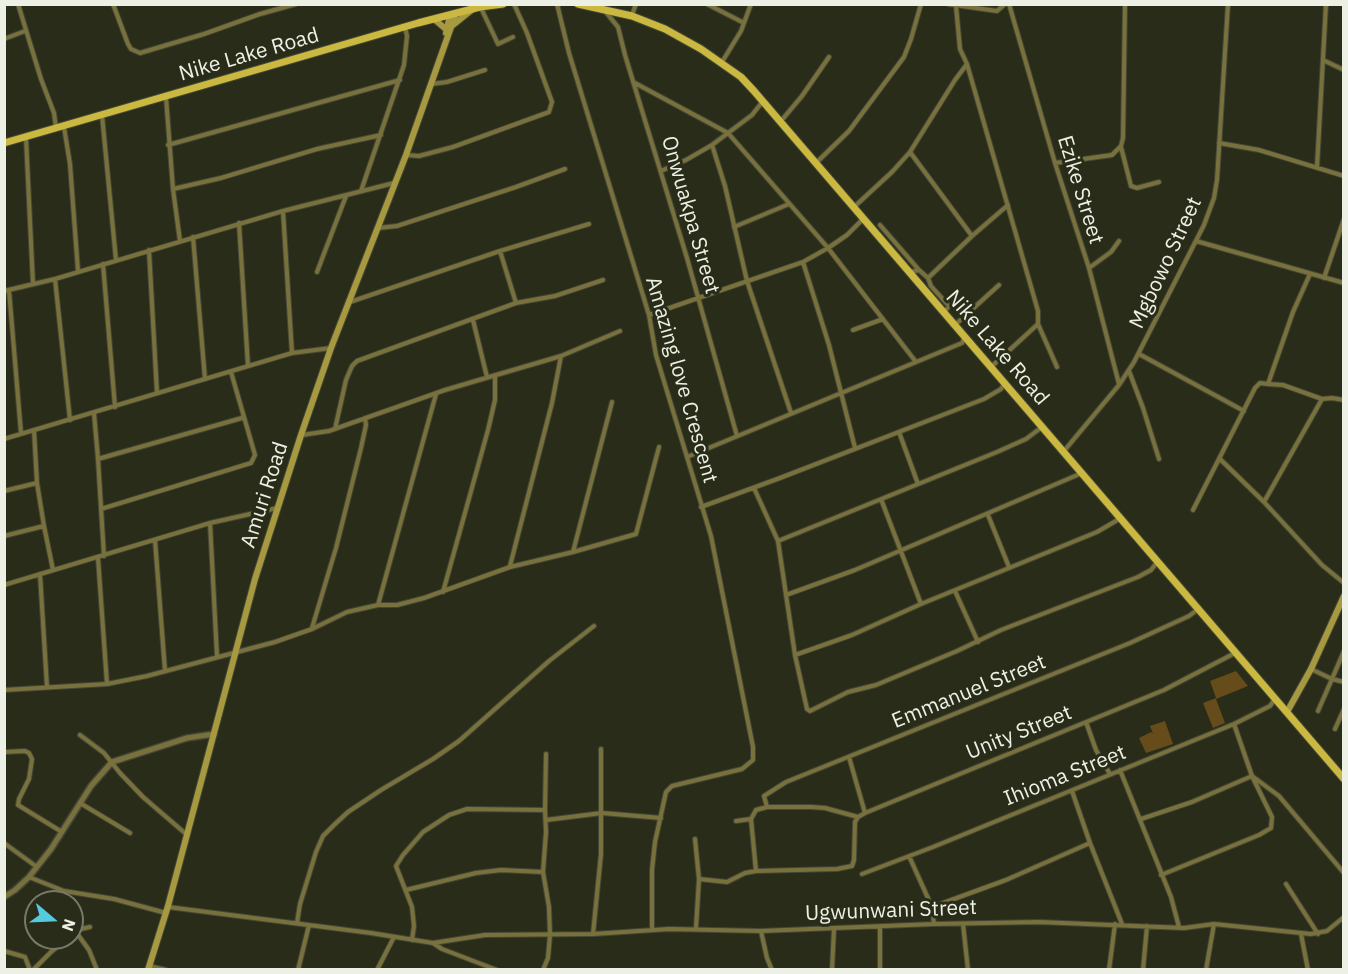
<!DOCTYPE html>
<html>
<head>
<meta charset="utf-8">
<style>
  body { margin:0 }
  #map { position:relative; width:1348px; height:974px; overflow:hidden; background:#282c18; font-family:"IBM Plex Sans",sans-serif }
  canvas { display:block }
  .frame { position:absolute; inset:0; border:6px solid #edf0e4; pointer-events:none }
  .north { position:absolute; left:24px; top:890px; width:60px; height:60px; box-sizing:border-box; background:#282c18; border:2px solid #777a6a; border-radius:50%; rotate:109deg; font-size:16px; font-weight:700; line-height:24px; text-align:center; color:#edf0e4 }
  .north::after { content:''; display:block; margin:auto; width:21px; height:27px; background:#55cadf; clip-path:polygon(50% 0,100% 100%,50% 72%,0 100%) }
</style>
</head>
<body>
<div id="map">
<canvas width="1348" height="974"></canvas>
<div class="frame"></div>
<div class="north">N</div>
</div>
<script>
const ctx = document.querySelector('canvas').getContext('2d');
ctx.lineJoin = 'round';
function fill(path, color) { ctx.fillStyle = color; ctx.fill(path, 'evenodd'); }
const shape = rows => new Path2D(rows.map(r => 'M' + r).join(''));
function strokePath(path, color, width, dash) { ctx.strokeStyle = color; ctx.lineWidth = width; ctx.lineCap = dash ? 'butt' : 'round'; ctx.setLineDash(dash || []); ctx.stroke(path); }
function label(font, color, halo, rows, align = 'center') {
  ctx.font = font + ' "IBM Plex Sans",sans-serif'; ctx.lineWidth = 6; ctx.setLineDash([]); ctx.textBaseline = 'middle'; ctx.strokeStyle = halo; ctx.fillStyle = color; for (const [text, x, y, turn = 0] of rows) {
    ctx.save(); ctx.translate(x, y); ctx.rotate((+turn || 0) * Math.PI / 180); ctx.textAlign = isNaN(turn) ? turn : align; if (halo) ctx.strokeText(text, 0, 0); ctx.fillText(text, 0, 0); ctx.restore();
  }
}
fill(shape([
  [1236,671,1248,686,1216,699,1225,723,1213,728,1203,703,1216,698,1210,681],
  [1165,721,1173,744,1146,753,1139,738,1151,732,1153,734,1150,726]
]), '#654c1a');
const minor = shape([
  [18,4,41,79,54,113,56,128],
  [113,4,128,44,131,49,140,53,204,34,260,14,296,4],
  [557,4,569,53,649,315,656,355,711,536,753,747,753,760,742,769,672,786,666,792,655,842,652,870,652,930],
  [707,4,744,23],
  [948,4,997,11,1005,4],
  [1009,4,1055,163,1089,268,1119,384],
  [956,6,960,49,967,64,1038,311,1038,324,991,367],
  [481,8,498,44,513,37],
  [605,11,618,27,625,55,687,258,737,436],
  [632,15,636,4],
  [4,39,25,31],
  [1323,60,1344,70],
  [722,62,741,31,751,4],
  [633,82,728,133,828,248,916,362],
  [431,84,447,82,485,70],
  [166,97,173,189,180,241],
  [102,115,116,260],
  [781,121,802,96,829,57],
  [64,127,70,164,78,271],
  [26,138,33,284],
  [1219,143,1259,150,1344,176],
  [168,145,400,80],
  [712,145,725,186,747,281,791,413],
  [1121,147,1131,186,1137,188,1159,182],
  [910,152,972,236],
  [406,155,419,156,453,147,549,112,552,102,527,33,514,4],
  [817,162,849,131,904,57,911,39,921,4],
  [1055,163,1112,155,1121,146,1123,138,1125,4],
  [1317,167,1326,4],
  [661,171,686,160,712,145,752,115,763,101],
  [173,189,221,178,317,149,381,135],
  [361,191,404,65,407,36,405,27],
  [854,207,892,172,910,152,955,80,967,64],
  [283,211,292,353],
  [239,223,248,366],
  [880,225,919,270],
  [734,227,789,204],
  [378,228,397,226,516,187,565,169],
  [193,237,205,379],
  [1196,241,1344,283],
  [149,250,157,393],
  [500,251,516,303],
  [803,262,829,345,855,448],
  [103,264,115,407],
  [1089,268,1111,252,1119,241],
  [317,272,346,196],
  [911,272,919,270,928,278],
  [1324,278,1344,219],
  [55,279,70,420],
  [9,290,21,433],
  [4,291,55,279,283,211,394,183],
  [350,302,500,251,589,224],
  [944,312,949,306,931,286,928,278,972,236,1008,205],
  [649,315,803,262,828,248,847,235,863,219],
  [473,320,487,377],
  [956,324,999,285],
  [1038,324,1057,367],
  [853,330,883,319],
  [1139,354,1244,411],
  [1129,371,1143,408,1159,459],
  [1268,384,1283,385,1322,399,1332,398,1344,400],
  [94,413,98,459,242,418],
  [1042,427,1026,439,997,452,778,541,795,655,807,709,810,711,848,692,876,685,957,651,1001,630,1138,577,1151,570,1158,561],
  [335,429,346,380,352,366,357,361,516,303,555,296,603,280],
  [34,430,37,483,44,526,53,570],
  [899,432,918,484],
  [302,435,329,431,445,390,561,356,620,331],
  [4,439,292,353,331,348],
  [1064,451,1119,385,1134,362,1204,225,1214,198,1217,180,1228,4],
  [687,457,962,343,965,337],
  [98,459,104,556],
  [1220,459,1264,502,1322,565,1344,583],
  [754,488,778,541],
  [4,491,37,483],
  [881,499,921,604],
  [1264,502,1322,399],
  [701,507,780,478,984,399,1001,389,1005,383],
  [101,509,251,463,255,455,231,372],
  [1193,510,1255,388,1260,383,1268,384,1293,312,1310,274],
  [988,515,1009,567],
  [210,523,217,656],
  [4,536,44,526],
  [155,540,165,671],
  [573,552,612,402],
  [98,558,107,684],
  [510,566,552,403,561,356],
  [40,574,47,687],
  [4,585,210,523,277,508],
  [955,591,978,642],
  [443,592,488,430,495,400,495,375],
  [786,595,855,570,1082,473],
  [378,605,436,394],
  [312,628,336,548,361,448,366,425,365,418],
  [1344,651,1332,679,1344,682],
  [795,655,852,635,921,604,1097,532,1121,518],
  [1311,669,1332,679,1318,711],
  [4,690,107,684,147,676,275,642,312,629,347,612,378,605,397,605,424,598,510,567,573,552,636,534,659,447],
  [1086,722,1096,750,1110,774],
  [1335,729,1344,709],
  [80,735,104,753,120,773,143,797,186,834],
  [4,752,25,751,29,753,32,759,29,779,19,799,18,805,62,832],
  [849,757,865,813],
  [1120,770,1171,897,1179,927],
  [1072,791,1090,843,1122,924],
  [80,803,130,833],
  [767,807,764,796,786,782,1130,643,1189,616,1197,610],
  [1141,819,1192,802,1252,776,1279,796,1344,873],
  [546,820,602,813,661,818],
  [736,821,751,819],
  [695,839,699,879,696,928],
  [4,843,37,867],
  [909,856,932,907,934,924],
  [756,871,751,819,756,810,767,807,811,807,825,808,858,817],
  [862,874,933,847,1234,724,1270,706,1275,699],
  [1161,875,1259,835,1271,828,1272,817,1252,776,1234,724],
  [29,877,64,891,114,899,166,913],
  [699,879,727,882,745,873,756,871,837,869,852,866,854,860,855,822,858,817,865,813,1164,690,1235,653],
  [1286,884,1318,934],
  [406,890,476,873,501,870,543,872],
  [168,907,371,933,433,943,442,949,497,970],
  [932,907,1006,880,1090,843],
  [297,923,300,904,316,852,323,836,334,825,348,812,381,790,433,759,459,741,549,661,594,626],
  [963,924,968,970],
  [880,927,880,970],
  [761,931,767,958,772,970],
  [76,932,89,950,97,970],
  [593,934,601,854,601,749],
  [1301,934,1308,970],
  [72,935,81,929,90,927],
  [412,940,414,926,412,907,396,866,403,855,423,832,449,815,467,809,545,810],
  [433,943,485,935,593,934,669,929,761,931,934,924,1039,922,1184,928,1214,924,1311,934,1327,931,1344,917],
  [4,951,25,957,30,970],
  [149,966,166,970],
  [33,970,51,952,68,938],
  [298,970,309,925],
  [377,970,394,937],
  [543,970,548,958,550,935,549,907,543,872,546,832,545,810,546,754],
  [832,970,834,929],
  [1109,970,1115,924],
  [1143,970,1147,926],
  [1206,970,1214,924]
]);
const tertiary = shape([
  [4,897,15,890,29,877,51,849,91,786,112,762,187,738,214,734]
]);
const secondary = shape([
  [434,19,447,30],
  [453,25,473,9],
  [446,33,450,15],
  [1287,712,1311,669,1344,596],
  [148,970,168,906,255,579,301,435,331,348,406,155,456,13]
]);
const primary = shape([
  [578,4,632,16,665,29,701,49,741,77,754,91,1344,779],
  [4,143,418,23,480,7,503,4]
]);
strokePath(minor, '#444735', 6);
strokePath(tertiary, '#444735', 8);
strokePath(secondary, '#444735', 8);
strokePath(primary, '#444735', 9);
strokePath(minor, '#79713d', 4);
strokePath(tertiary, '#79713d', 5);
strokePath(secondary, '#a79940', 6);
strokePath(primary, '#cbb840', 7);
label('21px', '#edf0e4', '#282c18', [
  ["Nike Lake Road",249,55,-16],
  ["Ezike Street",1080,190,73],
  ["Onwuakpa Street",690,215,74],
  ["Mgbowo Street",1166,263,-65],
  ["Nike Lake Road",997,348,49],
  ["Amazing love Crescent",681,380,74],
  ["Amuri Road",265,495,-72],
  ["Emmanuel Street",969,692,-22],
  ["Unity Street",1019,733,-22],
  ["Ihioma Street",1065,776,-22],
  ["Ugwunwani Street",891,911,-2]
]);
</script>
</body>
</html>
